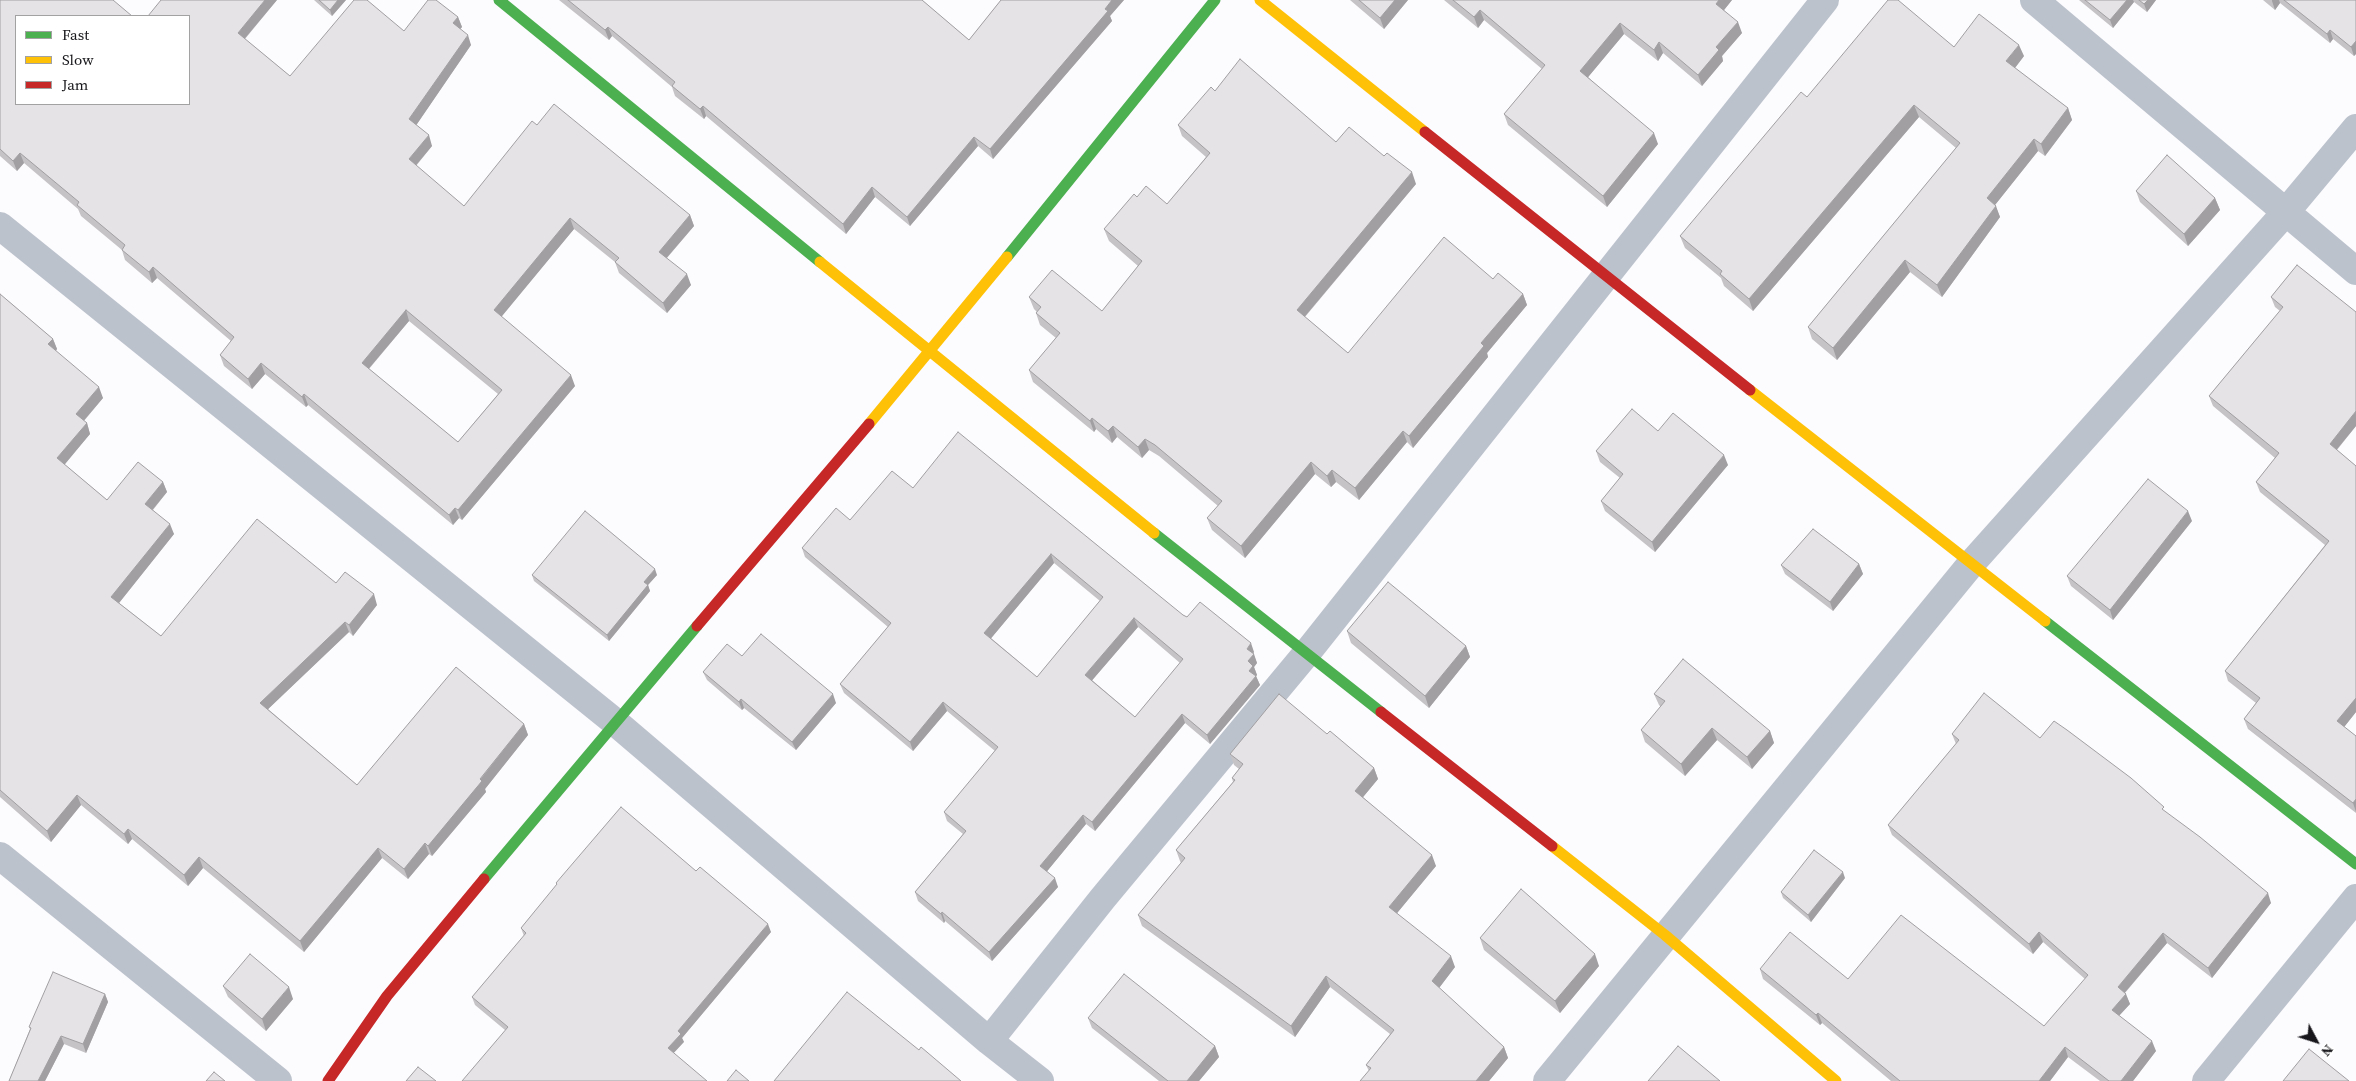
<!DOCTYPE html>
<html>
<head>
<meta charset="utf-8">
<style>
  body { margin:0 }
  #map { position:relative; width:2356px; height:1081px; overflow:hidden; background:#fcfbfe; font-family:"Source Serif 4",serif }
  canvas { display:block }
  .legend { position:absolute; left:15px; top:15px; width:175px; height:90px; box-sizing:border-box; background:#fff; border:1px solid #a2a2a3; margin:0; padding:6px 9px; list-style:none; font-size:15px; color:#17161a }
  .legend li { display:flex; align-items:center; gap:10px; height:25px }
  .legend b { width:25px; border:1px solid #a2a2a3 }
  .north { position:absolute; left:2291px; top:1016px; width:50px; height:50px; -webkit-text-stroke:4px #fff; paint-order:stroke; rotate:130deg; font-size:14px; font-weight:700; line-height:20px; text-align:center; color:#17161a }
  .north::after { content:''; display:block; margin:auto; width:18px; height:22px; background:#17161a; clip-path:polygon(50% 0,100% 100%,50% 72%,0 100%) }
</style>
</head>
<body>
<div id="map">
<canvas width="2356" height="1081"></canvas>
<ul class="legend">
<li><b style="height:6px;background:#4caf50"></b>Fast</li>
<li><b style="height:6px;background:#ffc107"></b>Slow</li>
<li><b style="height:6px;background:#c62828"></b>Jam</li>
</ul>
<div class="north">N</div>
</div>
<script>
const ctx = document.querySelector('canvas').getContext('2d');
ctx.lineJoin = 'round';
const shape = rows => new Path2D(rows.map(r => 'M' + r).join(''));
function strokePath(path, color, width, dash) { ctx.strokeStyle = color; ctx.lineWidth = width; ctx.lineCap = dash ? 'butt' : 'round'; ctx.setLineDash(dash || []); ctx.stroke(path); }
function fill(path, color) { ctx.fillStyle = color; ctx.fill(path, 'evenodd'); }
strokePath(shape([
  [2034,0,2356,271],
  [0,226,615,722,989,1041,1040,1081],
  [0,856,278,1081],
  [989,1041,1103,898,1306,654,1825,0],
  [1547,1081,1971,564,2285,213,2356,128],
  [2206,1081,2356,898]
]), '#bcc2cc', 28);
strokePath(shape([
  [499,0,820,262],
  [1007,257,1215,0],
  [1154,533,1381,712],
  [2045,621,2356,864],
  [484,879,697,626]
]), '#4caf50', 11);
strokePath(shape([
  [1260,0,1425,132],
  [820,262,1154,533],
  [1750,390,2045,621],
  [869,424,1007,257],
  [1552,846,1665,935,1836,1081]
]), '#ffc107', 11);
strokePath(shape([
  [1425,132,1750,390],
  [697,626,869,424],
  [1381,712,1552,846],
  [328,1081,387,996,484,879]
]), '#c62828', 11);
fill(shape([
  [0,0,16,104,277,0,245,39,290,76,404,31,458,17,462,27,460,29,471,45,416,125,432,146,416,166,464,206,537,125,690,215,694,226,667,258,691,285,667,313,619,273,615,262,574,229,501,316,575,386,462,520,459,518,453,525,308,405,306,407,265,374,252,389,224,366,220,355,231,341,157,278,152,283,125,260,122,250,81,216,78,209,24,163,17,171,0,156],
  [409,321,498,394,458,442,369,369],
  [314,0,346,0,332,16],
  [559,0,922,0,969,40,1001,0,1124,0,1110,16,1112,21,993,159,978,146,910,226,875,197,846,234,706,116,704,119,675,96,672,87,612,36,609,40],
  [1350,0,1408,0,1384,29],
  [1444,0,1732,0,1724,10,1742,33,1722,56,1723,61,1702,86,1663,53,1658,61,1624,34,1588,77,1658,144,1607,207,1508,125,1504,114,1542,69,1484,20,1478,28],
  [2079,0,2156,0,2147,12,2134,2,2113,28],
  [2263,0,2356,0,2356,54,2354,56,2333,39,2330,43,2280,3,2275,10],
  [1954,47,2024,56,2015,68,2068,108,2072,120,2045,156,2038,151,1995,205,2000,217,1942,297,1910,272,1837,360,1812,339,1808,327,1956,148,1919,117,1753,311,1724,286,1721,278,1685,248,1680,236,1807,97],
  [1215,91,1336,142,1416,184,1305,317,1348,353,1493,279,1523,294,1527,305,1487,353,1488,357,1413,448,1407,442,1359,500,1336,482,1331,487,1315,474,1245,558,1212,530,1207,518,1218,506,1159,456,1149,450,1142,458,1117,437,1112,443,1096,429,1094,432,1033,382,1029,370,1056,338,1040,325,1036,313,1037,312,1034,309,1029,297,1102,311,1138,266,1109,241,1104,229,1137,197,1167,204,1206,157,1182,136,1178,125],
  [2136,191,2215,198,2220,210,2188,246,2140,202],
  [2297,265,2356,426,2337,450,2356,466,2356,712,2344,727,2356,736,2356,813,2248,729,2244,719,2256,703,2228,681,2225,671,2325,545,2260,492,2256,482,2275,458,2213,406,2209,396,2280,311,2275,307,2271,297],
  [0,294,53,339,57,349,56,351,103,398,84,421,87,423,90,434,64,464,107,500,163,482,167,492,153,510,174,534,119,603,161,636,336,583,377,605,353,636,349,632,268,709,357,785,524,724,528,735,485,789,486,792,432,856,429,854,408,879,382,858,304,952,203,868,188,886,132,839,128,844,81,805,51,842,0,797],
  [1658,431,1728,465,1655,552,1605,511,1601,501,1620,478,1600,462,1596,451],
  [913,488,1183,615,1254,652,1253,653,1257,663,1254,667,1257,675,1256,676,1260,685,1210,744,1185,723,1095,831,1086,824,1047,871,1058,887,992,961,945,921,944,923,918,901,915,892,963,834,947,821,944,812,995,751,947,711,913,751,844,693,840,684,888,627,805,557,802,548,850,520],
  [1054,563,1100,601,1037,677,991,638],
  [1138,627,1180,663,1135,717,1092,680],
  [2192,521,2113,620,2071,586,2067,576],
  [1859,564,1863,574,1833,611,1785,574,1781,565],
  [532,575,657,575,648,585,650,591,609,641,534,581],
  [1347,631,1466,646,1470,657,1429,708,1351,643],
  [742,656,836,703,796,750,744,708,742,710,707,680,703,672],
  [1654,694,1770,731,1774,743,1752,769,1717,740,1685,776,1645,742,1641,730,1661,707,1659,705],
  [1327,734,1374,768,1378,779,1363,797,1436,866,1397,913,1455,967,1439,988,1504,1047,1508,1058,1489,1081,1360,1081,1369,1071,1366,1065,1390,1034,1330,987,1295,1037,1142,926,1138,915,1181,863,1180,861,1176,850,1233,782,1232,778,1239,769,1234,765,1230,754],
  [1952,734,2040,738,2166,812,2271,903,2212,978,2167,943,2125,993,2130,1004,2119,1016,2156,1051,2133,1081,2100,1081,2068,1057,2050,1081,1891,1081,1822,1023,1820,1025,1763,979,1760,969,1848,979,2044,1026,2085,979,2043,942,2033,954,1892,835,1888,825,1956,744],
  [696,871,771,932,682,1038,684,1042,505,1030,475,1005,472,997,524,936,521,928,557,885,556,883],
  [1845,878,1811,922,1783,898,1781,892],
  [1480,938,1599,966,1560,1013,1484,950],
  [223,986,293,999,266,1031,228,997],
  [105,994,108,1002,86,1053,64,1044,45,1081,9,1081,30,1029,29,1027],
  [1088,1018,1215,1046,1219,1057,1199,1081,1159,1081,1092,1028]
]), '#c6c3c6');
fill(shape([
  [265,0,277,0,241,43,238,33],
  [338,0,346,0,332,16,330,10],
  [1112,0,1124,0,1110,16,1112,21,993,159,990,149],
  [1395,0,1408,0,1384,29,1380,18],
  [1719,0,1732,0,1720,15,1716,4],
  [2127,0,2133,0,2134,2,2113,28,2110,20],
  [2148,0,2156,0,2147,12,2144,4],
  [2272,0,2279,0,2280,3,2275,10,2272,1],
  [1480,10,1484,20,1478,28,1474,17],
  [458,17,462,27,457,33,453,23],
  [1738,22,1742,33,1722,56,1723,61,1702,86,1698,75,1716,47],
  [1620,23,1624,34,1584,82,1580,71],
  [608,27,612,36,609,40,605,30],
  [2330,30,2333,39,2330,43,2327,34],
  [468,35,471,45,413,130,409,119],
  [2356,41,2356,54,2354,56,2351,47],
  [1659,42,1663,53,1658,61,1654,50],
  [2019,45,2024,56,2011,73,2006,61],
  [1914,105,1919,117,1753,311,1749,299],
  [703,106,706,116,704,119,700,109],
  [2068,108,2072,120,2045,156,2041,144],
  [1654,133,1658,144,1607,207,1603,196],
  [429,135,432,146,412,170,409,159],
  [974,137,978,146,910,226,907,217],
  [2034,139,2038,151,1991,210,1987,198],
  [20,153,24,163,17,171,13,161],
  [1412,172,1416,184,1301,321,1297,310],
  [872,187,875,197,846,234,843,224],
  [2215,198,2220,210,2188,246,2184,234],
  [1996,206,2000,217,1942,297,1937,285],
  [690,215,694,226,663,262,659,252],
  [570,218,574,229,498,321,494,310],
  [1905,260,1910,272,1837,360,1833,348],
  [153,267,157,278,152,283,149,272],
  [687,274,691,285,667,313,663,303],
  [1523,294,1527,305,1487,353,1488,357,1413,448,1409,436,1481,343],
  [406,310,409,321,365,373,362,363],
  [53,339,57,349,52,355,48,344],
  [261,363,265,374,252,389,248,379],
  [571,375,575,386,462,520,458,510],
  [99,387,103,398,80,425,76,414],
  [304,394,308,405,306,407,302,397],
  [2356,411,2356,426,2333,454,2330,444],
  [1092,418,1096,429,1094,432,1090,421],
  [87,423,90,434,61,469,57,458],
  [1113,426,1117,437,1112,443,1108,431],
  [1403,431,1407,442,1359,500,1355,488],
  [1145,439,1149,450,1142,458,1138,447],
  [1724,455,1728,465,1655,552,1652,542],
  [1311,462,1315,474,1245,558,1241,546],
  [1332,470,1336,482,1331,487,1327,476],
  [163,482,167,492,149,514,145,504],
  [455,508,459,518,453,525,449,515],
  [2188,511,2192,521,2113,620,2110,610],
  [170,524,174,534,115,608,111,597],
  [1051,554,1054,563,988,642,984,633],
  [1859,564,1863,574,1833,611,1830,602],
  [655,569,657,575,648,585,650,591,609,641,607,635,644,582],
  [374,594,377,605,353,636,349,625],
  [1134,618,1138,627,1089,684,1085,675],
  [345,622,349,632,264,713,260,703],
  [1251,643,1254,652,1251,657,1254,654,1257,663,1254,667,1257,675,1253,680,1249,671,1248,661,1247,649],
  [1466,646,1470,657,1429,708,1425,696],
  [1256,676,1260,685,1210,744,1207,735],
  [833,694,836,703,796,750,792,742],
  [2356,698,2356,712,2341,731,2337,721],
  [741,699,744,708,742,710,739,702],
  [943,702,947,711,913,751,910,742],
  [1182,714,1185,723,1095,831,1092,822],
  [524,724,528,735,485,789,486,792,432,856,428,846],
  [1712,728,1717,740,1685,776,1681,764],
  [1770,731,1774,743,1752,769,1747,757],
  [1374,768,1378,779,1359,802,1355,791],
  [77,795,81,805,51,842,47,831],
  [2356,799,2356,812,2353,803],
  [1083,815,1086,824,1044,875,1040,866],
  [128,829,132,839,128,844,124,834],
  [425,843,429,854,408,879,404,869],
  [378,848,382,858,304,952,300,941],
  [1432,855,1436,866,1393,918,1389,907],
  [199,857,203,868,188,886,184,875],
  [1843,872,1845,878,1811,922,1808,915],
  [1055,878,1058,887,992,961,989,952],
  [2268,893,2271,903,2212,978,2208,968],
  [942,912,945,921,944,923,941,914],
  [768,924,771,932,682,1038,684,1042,671,1056,668,1048,678,1031],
  [2039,932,2043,942,2033,954,2029,944],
  [2163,933,2167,943,2121,997,2118,987],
  [1595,954,1599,966,1560,1013,1555,1001],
  [1451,956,1455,967,1436,992,1432,981],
  [1326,976,1330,987,1295,1037,1291,1026],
  [289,987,293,999,266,1031,262,1019],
  [105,994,108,1002,86,1053,83,1044],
  [2126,994,2130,1004,2115,1020,2112,1010],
  [1818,1013,1822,1023,1820,1025,1816,1015],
  [61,1036,64,1044,45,1081,38,1081],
  [2152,1041,2156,1051,2133,1081,2121,1081],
  [1215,1046,1219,1057,1199,1081,1187,1081],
  [1504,1047,1508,1058,1489,1081,1476,1081],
  [2065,1047,2068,1057,2050,1081,2039,1081]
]), '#a19fa1');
const building = shape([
  [0,0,113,0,132,16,16,16,16,104,189,104,189,16,148,16,161,0,265,0,238,33,290,76,354,0,367,0,404,31,428,0,436,0,458,17,453,23,468,35,409,119,429,135,409,159,464,206,532,121,537,125,554,104,690,215,659,252,687,274,663,303,615,262,619,258,570,218,494,310,571,375,458,510,455,508,449,515,304,394,302,397,261,363,248,379,220,355,234,337,153,267,149,272,122,250,125,245,77,205,79,202,20,153,13,161,0,149,0,0],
  [406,310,502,390,458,442,362,363,406,310],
  [319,0,338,0,330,10,319,0],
  [568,0,922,0,969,40,1001,0,1112,0,1105,9,1108,11,990,149,974,137,907,217,872,187,843,224,703,106,700,109,672,86,675,82,608,27,605,30,568,0],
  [1359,0,1395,0,1380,18,1359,0],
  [1453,0,1719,0,1716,4,1738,22,1716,47,1719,50,1698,75,1659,42,1654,50,1620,23,1580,71,1654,133,1603,196,1504,114,1545,65,1480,10,1474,17,1453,0],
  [1888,0,1898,0,1954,47,1979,14,2019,45,2006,61,2068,108,2041,144,2034,139,1987,198,1996,206,1937,285,1905,260,1833,348,1808,327,1960,143,1914,105,1749,299,1720,274,1722,271,1680,236,1801,92,1807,97,1888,0],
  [2085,0,2127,0,2110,20,2085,0],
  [2139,0,2148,0,2144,4,2139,0],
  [2284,0,2356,0,2356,41,2351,47,2330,30,2327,34,2284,0],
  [1240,59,1336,142,1349,127,1384,156,1387,153,1412,172,1297,310,1348,353,1444,237,1493,279,1498,273,1523,294,1481,343,1484,346,1409,436,1403,431,1355,488,1332,470,1327,476,1311,462,1241,546,1207,518,1222,501,1155,445,1145,439,1138,447,1113,426,1108,431,1092,418,1090,421,1029,370,1060,333,1036,313,1041,307,1029,297,1052,270,1102,311,1142,261,1104,229,1134,194,1137,197,1146,186,1167,204,1210,153,1178,125,1211,87,1215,91,1240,59],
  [2167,155,2215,198,2184,234,2136,191,2167,155],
  [2297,265,2356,312,2356,411,2330,444,2356,466,2356,698,2337,721,2356,736,2356,799,2353,803,2244,719,2260,698,2225,671,2329,541,2256,482,2279,453,2209,396,2283,307,2271,297,2297,265],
  [0,294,53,339,48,344,99,387,76,414,87,423,57,458,107,500,138,462,163,482,145,504,170,524,111,597,161,636,257,519,336,583,345,572,374,594,349,625,345,622,260,703,357,785,456,667,524,724,480,779,482,781,428,846,425,843,404,869,378,848,300,941,199,857,184,875,128,829,124,834,77,795,47,831,0,790,0,294],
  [1632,409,1658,431,1673,413,1724,455,1652,542,1601,501,1623,474,1596,451,1632,409],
  [958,432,1183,615,1187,617,1200,602,1251,643,1247,649,1254,654,1248,661,1253,666,1249,671,1256,676,1207,735,1182,714,1092,822,1083,815,1040,866,1055,878,989,952,942,912,941,914,915,892,966,831,944,812,998,747,943,702,910,742,840,684,891,623,802,548,836,508,850,520,892,471,913,488,958,432],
  [1051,554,1103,597,1037,677,984,633,1051,554],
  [1134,618,1183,659,1135,717,1085,675,1134,618],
  [2148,479,2188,511,2110,610,2067,576,2148,479],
  [585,511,655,569,644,582,648,585,607,635,532,575,585,511],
  [1813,529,1859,564,1830,602,1781,565,1813,529],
  [1388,582,1466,646,1425,696,1347,631,1388,582],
  [761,634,833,694,792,742,741,699,739,702,703,672,727,644,742,656,761,634],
  [1683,659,1770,731,1747,757,1712,728,1681,764,1641,730,1665,701,1654,694,1683,659],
  [1984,693,2040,738,2054,721,2067,730,2131,778,2164,807,2162,809,2200,837,2268,893,2208,968,2163,933,2118,987,2126,994,2112,1010,2152,1041,2121,1081,2109,1081,2065,1047,2039,1081,1900,1081,1818,1013,1816,1015,1760,969,1790,932,1848,979,1901,915,2044,1026,2088,975,2039,932,2029,944,1888,825,1959,740,1952,734,1984,693],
  [1279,694,1327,734,1330,731,1374,768,1355,791,1432,855,1389,907,1451,956,1432,981,1504,1047,1476,1081,1360,1081,1371,1068,1366,1065,1394,1030,1326,976,1291,1026,1138,915,1185,858,1176,850,1235,780,1232,778,1243,764,1230,754,1279,694],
  [621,807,696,871,700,867,768,924,678,1031,681,1034,668,1048,707,1081,462,1081,508,1027,472,997,526,933,521,928,557,884,556,883,621,807],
  [1814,850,1843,872,1808,915,1781,892,1814,850],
  [1521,889,1595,954,1555,1001,1480,938,1521,889],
  [250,954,289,987,262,1019,223,986,250,954],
  [53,972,105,994,83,1044,61,1036,38,1081,9,1081,31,1028,29,1027,53,972],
  [1124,974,1215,1046,1187,1081,1168,1081,1088,1018,1124,974],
  [847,992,919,1050,921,1047,961,1081,774,1081,847,992],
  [1678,1046,1720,1081,1648,1081,1678,1046],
  [2309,1049,2349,1081,2283,1081,2309,1049],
  [418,1067,436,1081,406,1081,418,1067],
  [736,1070,749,1081,727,1081,736,1070],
  [214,1072,225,1081,206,1081,214,1072]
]);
fill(building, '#e6e3e6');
strokePath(building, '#a19fa1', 1);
</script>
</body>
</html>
